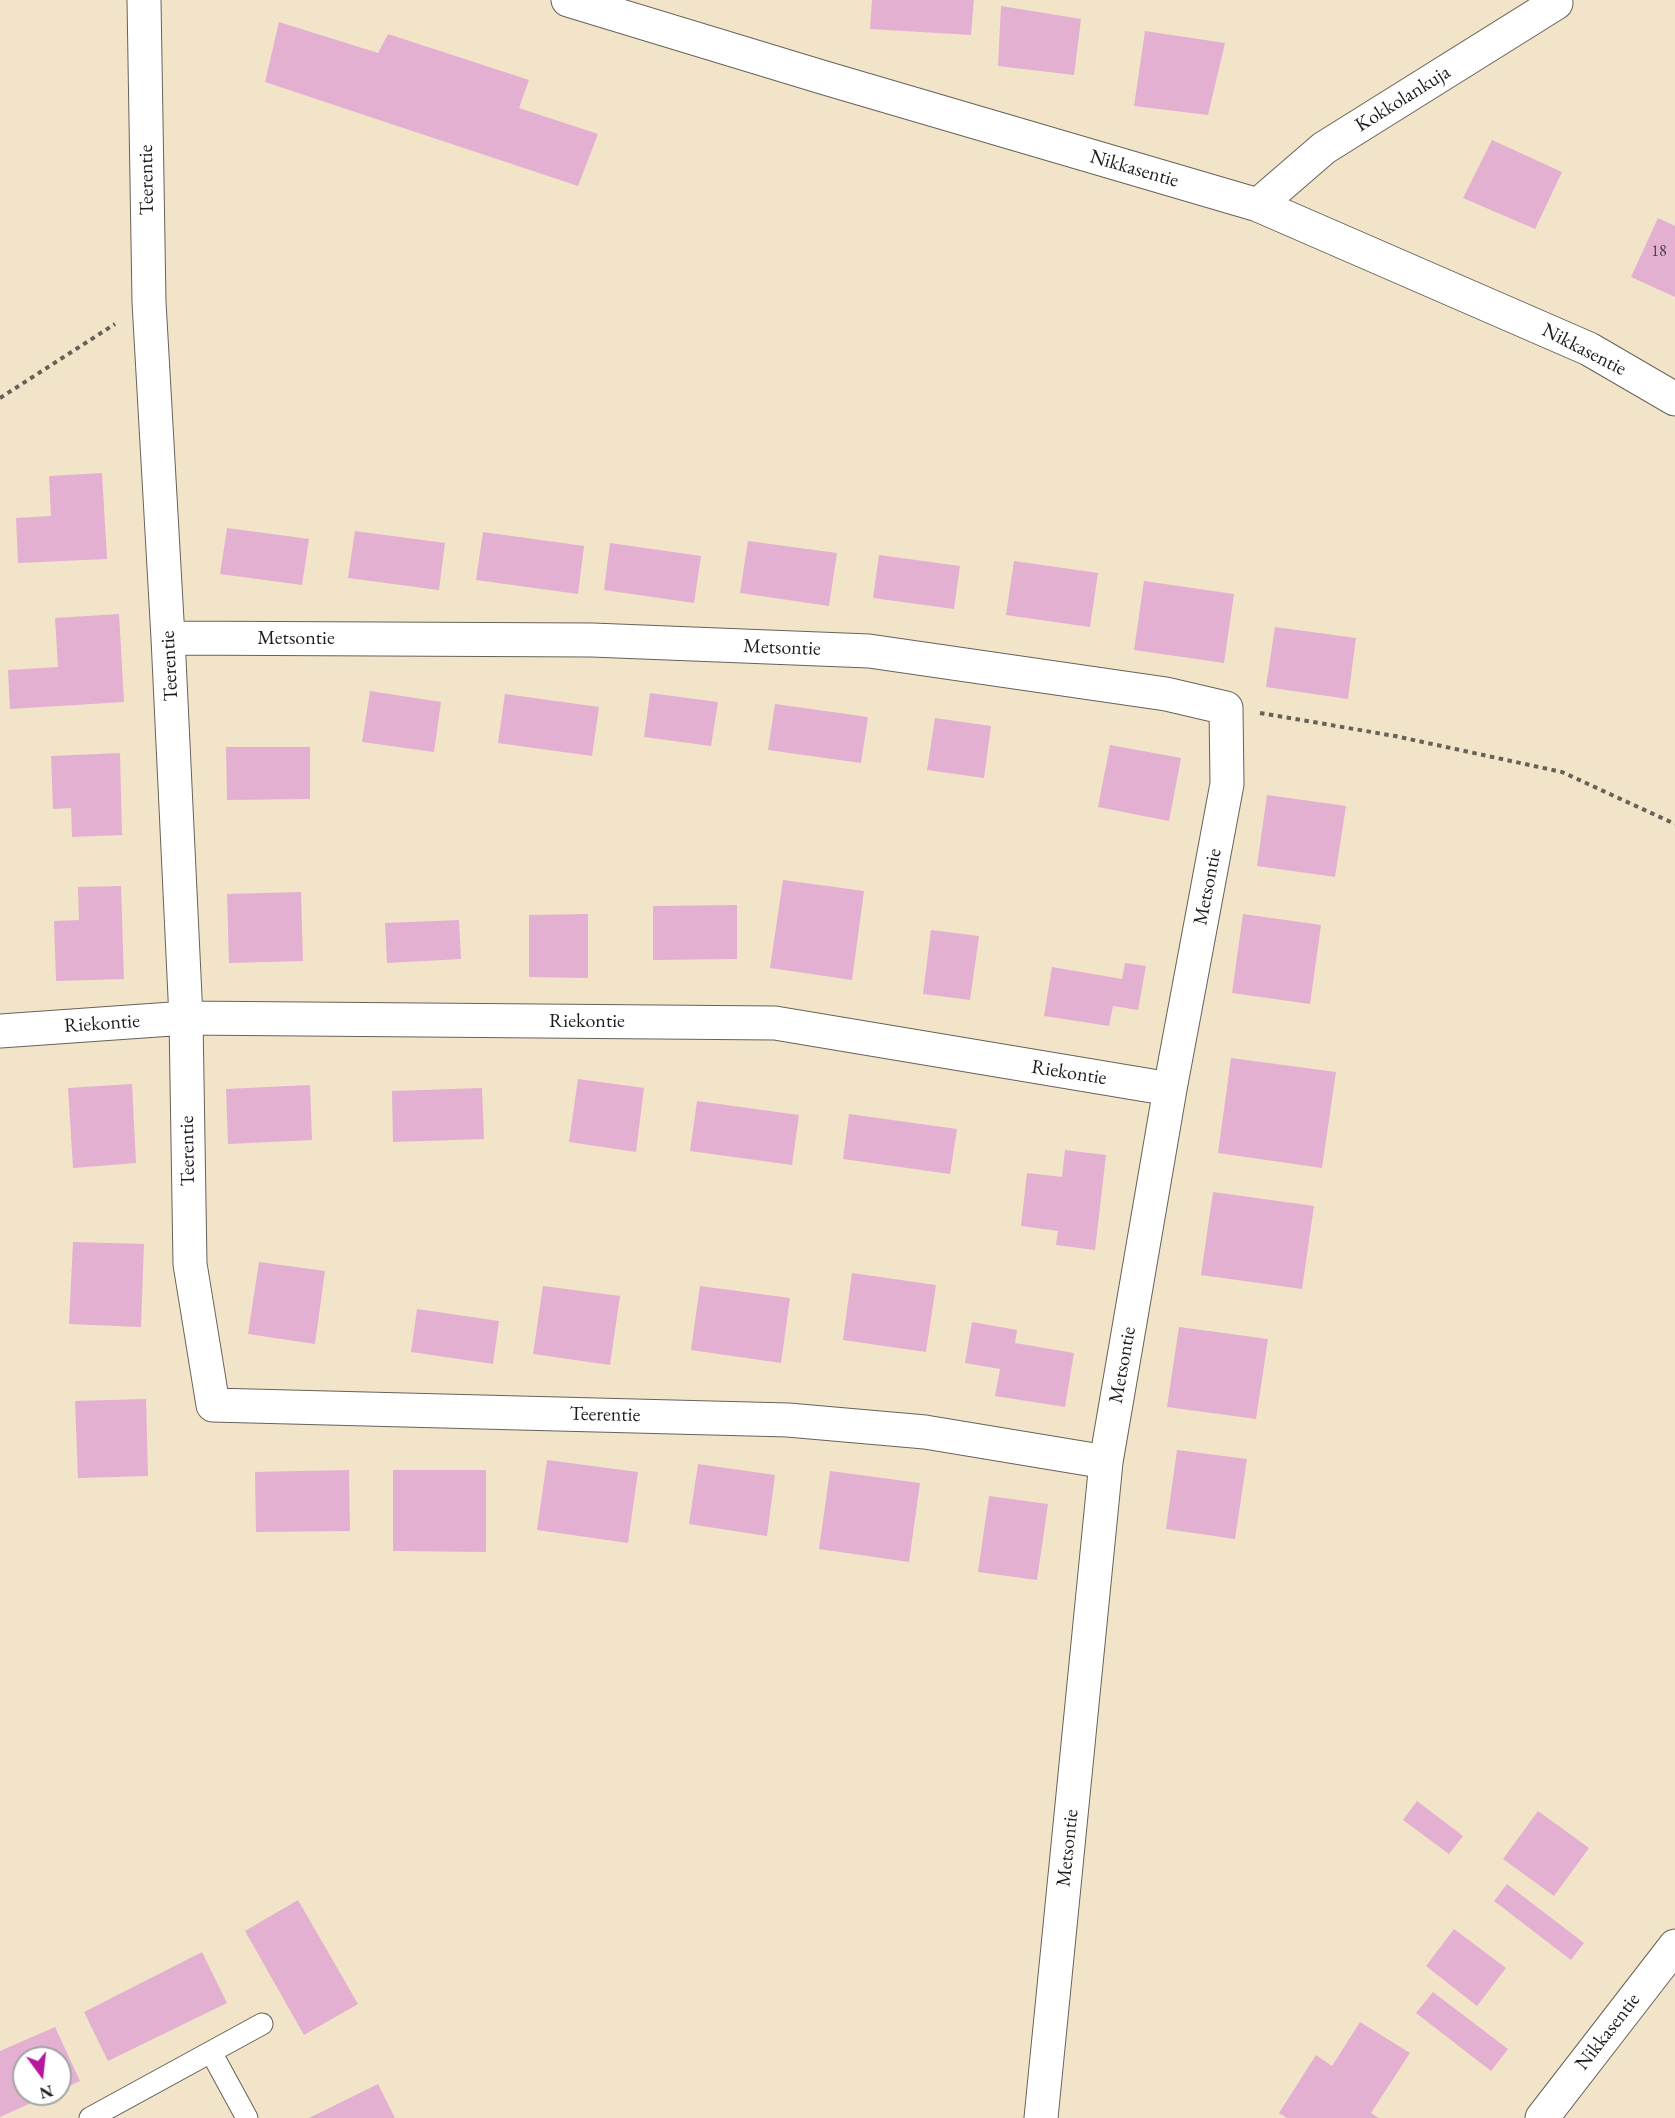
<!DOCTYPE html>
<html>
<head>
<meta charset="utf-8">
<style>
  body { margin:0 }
  #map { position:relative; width:1675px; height:2118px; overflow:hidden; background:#f2e4c9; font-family:"EB Garamond",serif }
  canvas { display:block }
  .north { position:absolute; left:12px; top:2046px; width:60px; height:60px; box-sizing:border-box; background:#fff; border:2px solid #a4a4a4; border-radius:50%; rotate:165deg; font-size:16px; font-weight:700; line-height:24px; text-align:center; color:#1c1c1c }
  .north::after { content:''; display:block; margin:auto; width:21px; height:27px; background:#b5179e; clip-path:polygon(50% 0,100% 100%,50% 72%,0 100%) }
</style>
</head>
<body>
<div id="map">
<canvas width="1675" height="2118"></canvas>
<div class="north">N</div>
</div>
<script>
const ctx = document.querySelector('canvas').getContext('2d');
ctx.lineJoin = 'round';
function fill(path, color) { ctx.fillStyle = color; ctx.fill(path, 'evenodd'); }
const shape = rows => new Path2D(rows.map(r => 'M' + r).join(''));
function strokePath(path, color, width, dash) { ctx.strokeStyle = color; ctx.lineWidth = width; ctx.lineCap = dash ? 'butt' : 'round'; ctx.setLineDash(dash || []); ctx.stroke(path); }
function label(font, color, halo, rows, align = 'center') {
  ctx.font = font + ' "EB Garamond",serif'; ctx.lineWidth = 5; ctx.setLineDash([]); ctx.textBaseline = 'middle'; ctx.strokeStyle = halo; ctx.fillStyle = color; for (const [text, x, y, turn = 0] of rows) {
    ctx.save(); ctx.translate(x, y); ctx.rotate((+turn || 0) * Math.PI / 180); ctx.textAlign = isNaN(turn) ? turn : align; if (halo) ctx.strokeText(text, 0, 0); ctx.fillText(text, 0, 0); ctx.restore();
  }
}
fill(shape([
  [872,0,974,0,971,35,870,29],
  [1001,6,1081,19,1074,75,998,66],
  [279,22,378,53,388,34,529,80,519,108,598,134,578,186,265,82],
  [1145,31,1225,43,1208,115,1134,106],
  [1492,140,1562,172,1535,229,1463,198],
  [1658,218,1675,226,1675,297,1631,277],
  [102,473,107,559,18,563,16,518,51,516,49,476],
  [227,528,309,539,302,585,220,574],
  [355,531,445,543,439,590,348,578],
  [483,532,584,546,578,594,476,580],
  [748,541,837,553,829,606,740,593],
  [610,543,701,556,694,603,604,590],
  [879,555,960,566,954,609,873,598],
  [1014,561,1098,573,1090,627,1006,615],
  [1144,581,1234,594,1224,663,1134,650],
  [119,614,124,702,10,709,8,670,58,667,55,618],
  [1275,627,1356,638,1348,699,1266,687],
  [370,691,441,702,434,752,362,742],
  [650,693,718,702,711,746,644,737],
  [505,694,599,707,592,756,498,743],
  [775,704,868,717,861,763,768,750],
  [935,718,991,726,984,778,927,770],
  [1110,745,1181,758,1169,821,1098,807],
  [226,747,310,747,310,799,227,800],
  [120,753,122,835,72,837,71,808,53,809,51,756],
  [1267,795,1346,806,1335,877,1257,866],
  [783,880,864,891,852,980,770,968],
  [121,886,124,979,56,981,54,921,79,920,78,887],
  [301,892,303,961,229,963,227,894],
  [737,905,737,959,653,960,653,906],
  [588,914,588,978,529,977,529,915],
  [1243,914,1321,925,1310,1004,1232,993],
  [459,920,461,959,387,963,385,923],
  [931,930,979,936,970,1000,923,994],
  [1125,963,1146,966,1138,1010,1113,1006,1109,1026,1044,1016,1052,967,1122,979],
  [1231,1058,1336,1072,1322,1168,1218,1153],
  [578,1079,644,1088,636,1152,569,1142],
  [132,1084,136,1163,73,1168,68,1088],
  [310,1085,312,1140,228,1144,226,1089],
  [482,1088,484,1139,393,1142,392,1091],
  [697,1101,799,1115,792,1165,690,1151],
  [849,1114,957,1129,950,1174,843,1159],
  [1065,1150,1106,1155,1095,1250,1056,1245,1058,1231,1021,1226,1027,1173,1062,1177],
  [1213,1192,1314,1206,1302,1289,1201,1275],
  [73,1242,144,1244,141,1327,69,1324],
  [259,1262,325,1271,315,1344,248,1334],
  [852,1273,936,1285,926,1352,843,1340],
  [543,1286,620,1296,610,1365,533,1354],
  [700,1286,790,1298,781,1363,691,1350],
  [417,1309,499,1321,493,1364,411,1352],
  [972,1322,1017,1330,1015,1343,1074,1353,1065,1407,995,1396,1000,1369,965,1363],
  [1179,1327,1268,1339,1256,1419,1167,1407],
  [146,1399,148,1476,78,1478,75,1401],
  [1177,1450,1247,1459,1235,1539,1166,1529],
  [547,1460,638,1472,628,1543,537,1530],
  [698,1464,775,1475,767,1536,689,1524],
  [349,1470,350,1531,256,1532,255,1472],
  [393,1470,486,1470,486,1552,393,1551],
  [830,1471,920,1483,909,1562,819,1549],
  [989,1496,1048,1504,1037,1580,978,1572],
  [1417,1801,1463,1836,1449,1854,1403,1820],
  [1538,1811,1589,1848,1554,1896,1503,1859],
  [1507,1884,1584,1943,1571,1960,1494,1901],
  [298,1900,358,2004,304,2035,245,1931],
  [1454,1929,1506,1968,1477,2006,1426,1966],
  [202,1952,227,2003,108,2061,84,2012],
  [1433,1992,1508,2049,1491,2071,1416,2013],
  [1360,2022,1410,2053,1371,2113,1379,2118,1287,2118,1279,2113,1316,2055,1332,2066],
  [55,2027,80,2081,60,2090,60,2058,24,2058,24,2094,51,2094,0,2117,0,2051],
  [378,2084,395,2118,309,2118]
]), '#e3b0d2');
const lane = shape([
  [211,2052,247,2118],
  [90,2118,262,2024]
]);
const street = shape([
  [144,0,149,302,168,638,186,1018,190,1264,213,1405,788,1420,925,1432,1106,1462],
  [568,0,825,78,1258,205,1589,349,1675,399],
  [1258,205,1324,148,1556,3],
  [168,638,592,640,869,651,1166,694,1226,708,1227,784,1170,1089,1106,1462,1041,2118],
  [0,1031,186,1018,775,1023,1170,1089],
  [1542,2118,1675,1946]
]);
strokePath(lane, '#676259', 23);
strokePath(street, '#676259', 35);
strokePath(shape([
  [0,398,115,324],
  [1260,713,1395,736,1562,772,1675,824]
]), '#676259', 4, [4.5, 4.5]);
strokePath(lane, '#fff', 21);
strokePath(street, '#fff', 33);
label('16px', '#4e414a', null, [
  ["18",1659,252]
]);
label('20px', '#1c1c1c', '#fff', [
  ["Kokkolankuja",1403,99,-32],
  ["Nikkasentie",1134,169,16],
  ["Teerentie",147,180,-91],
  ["Nikkasentie",1584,350,27],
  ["Metsontie",296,639],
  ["Metsontie",782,648,2],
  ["Teerentie",170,666,-93],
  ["Metsontie",1208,887,-79],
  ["Riekontie",587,1022],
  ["Riekontie",102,1024,-4],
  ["Riekontie",1069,1073,9],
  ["Teerentie",188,1151,-91],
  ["Metsontie",1123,1365,-80],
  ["Teerentie",605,1415,1],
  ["Metsontie",1068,1848,-84],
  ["Nikkasentie",1608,2032,-52]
]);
</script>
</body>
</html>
